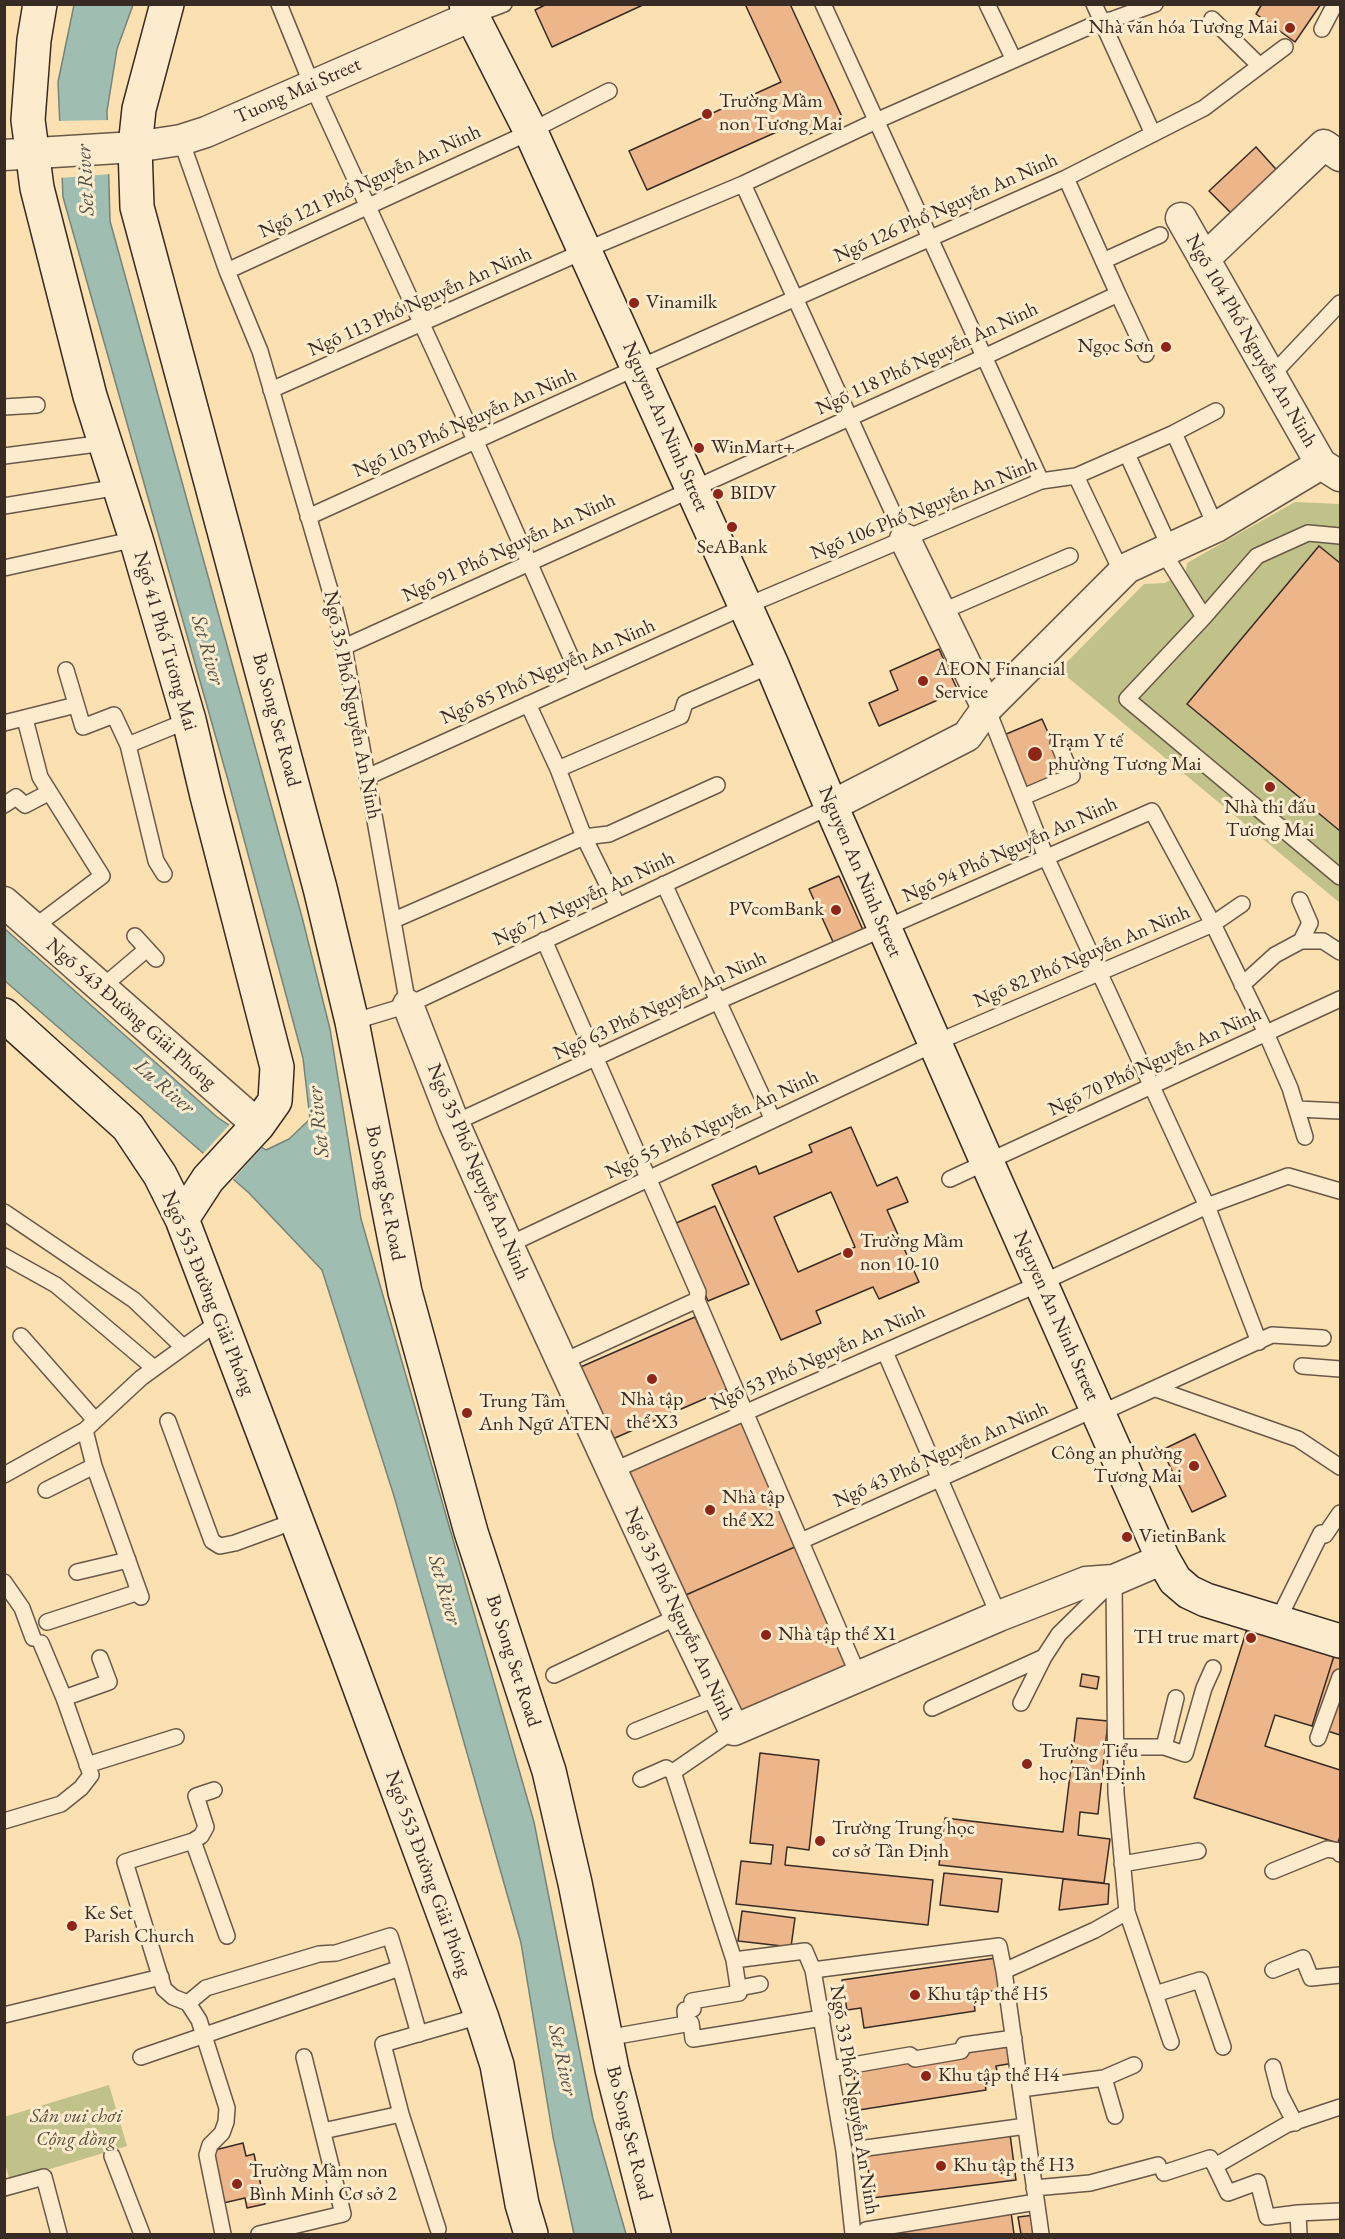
<!DOCTYPE html>
<html>
<head>
<meta charset="utf-8">
<style>
  body { margin:0 }
  #map { position:relative; width:1345px; height:2239px; overflow:hidden; background:#fbe0b2; font-family:"EB Garamond",serif }
  canvas { display:block }
  .frame { position:absolute; inset:0; border:6px solid #382b24; pointer-events:none }
</style>
</head>
<body>
<div id="map">
<canvas width="1345" height="2239"></canvas>
<div class="frame"></div>
</div>
<script>
const ctx = document.querySelector('canvas').getContext('2d');
ctx.lineJoin = 'round';
function fill(path, color) { ctx.fillStyle = color; ctx.fill(path, 'evenodd'); }
const shape = rows => new Path2D(rows.map(r => 'M' + r).join(''));
function strokePath(path, color, width, dash) { ctx.strokeStyle = color; ctx.lineWidth = width; ctx.lineCap = dash ? 'butt' : 'round'; ctx.setLineDash(dash || []); ctx.stroke(path); }
function label(font, color, halo, rows, align = 'center') {
  ctx.font = font + ' "EB Garamond",serif'; ctx.lineWidth = 6; ctx.setLineDash([]); ctx.textBaseline = 'middle'; ctx.strokeStyle = halo; ctx.fillStyle = color; for (const [text, x, y, turn = 0] of rows) {
    ctx.save(); ctx.translate(x, y); ctx.rotate((+turn || 0) * Math.PI / 180); ctx.textAlign = isNaN(turn) ? turn : align; if (halo) ctx.strokeText(text, 0, 0); ctx.fillText(text, 0, 0); ctx.restore();
  }
}
fill(shape([
  [1295,502,1340,504,1340,903,1059,670,1144,584,1165,583,1186,571,1187,563],
  [109,2085,127,2146,10,2181,5,2164,4,2117]
]), '#c1c18a');
const water = shape([
  [74,5,133,5,117,49,107,111,110,221,302,917,330,1029,361,1219,534,1822,593,2119,626,2234,574,2234,553,2137,521,1943,394,1496,322,1270,249,1193,5,981,5,929,217,1117,266,1150,289,1139,310,1119,303,1058,228,780,63,197,58,82,74,5]
]);
fill(water, '#9fbdb1');
strokePath(water, '#768379', 1.5);
fill(shape([
  [110,120,111,174,59,178,57,121],
  [231,1123,264,1145,231,1182,201,1156]
]), '#fbe0b2');
const building = shape([
  [547,4,645,4,552,47,535,10,547,4],
  [745,4,790,4,843,119,805,136,799,122,647,190,629,151,781,82,745,4],
  [1262,4,1321,4,1295,42,1256,14,1262,4],
  [1256,147,1283,177,1238,220,1209,191,1256,147],
  [1319,546,1340,563,1340,831,1187,704,1319,546],
  [939,649,958,691,879,726,869,703,898,690,890,671,939,649],
  [1042,719,1066,773,1027,789,1004,735,1042,719],
  [839,876,863,930,834,944,809,889,839,876],
  [851,1127,877,1186,897,1177,908,1202,887,1210,919,1282,879,1299,873,1287,816,1311,821,1323,781,1340,712,1185,756,1166,759,1174,812,1152,809,1145,851,1127],
  [831,1192,855,1247,798,1272,774,1217,831,1192],
  [715,1206,749,1284,708,1301,674,1224,715,1206],
  [695,1317,727,1389,608,1441,576,1369,695,1317],
  [741,1422,797,1546,679,1598,623,1473,741,1422],
  [1195,1434,1226,1496,1192,1512,1162,1450,1195,1434],
  [797,1546,853,1672,734,1724,679,1598,797,1546],
  [1247,1629,1334,1656,1312,1726,1275,1715,1265,1746,1340,1770,1340,1836,1338,1843,1194,1798,1247,1629],
  [1334,1656,1340,1659,1340,1735,1312,1726,1334,1656],
  [1082,1674,1099,1677,1097,1689,1080,1686,1082,1674],
  [1077,1718,1108,1721,1098,1814,1080,1812,1078,1835,1110,1839,1104,1883,939,1865,945,1818,1063,1832,1077,1718],
  [760,1753,819,1760,809,1850,787,1847,785,1865,933,1880,928,1925,736,1904,741,1861,771,1864,773,1845,750,1843,760,1753],
  [944,1873,1002,1879,998,1912,940,1905,944,1873],
  [1063,1879,1109,1884,1108,1904,1059,1910,1063,1879],
  [742,1911,795,1918,791,1947,738,1941,742,1911],
  [996,1958,1001,1990,985,1992,986,1999,974,2000,975,2011,864,2028,861,2008,847,2010,842,1980,996,1958],
  [1010,2045,1014,2063,996,2066,999,2082,985,2084,986,2090,859,2110,853,2070,1010,2045],
  [1010,2134,1016,2180,872,2198,866,2153,1010,2134],
  [243,2143,246,2156,254,2154,265,2204,247,2208,245,2198,219,2204,211,2151,243,2143],
  [1011,2212,1014,2234,886,2234,886,2232,1011,2212],
  [1035,2215,1037,2234,1021,2234,1018,2217,1035,2215]
]);
fill(building, '#ecb58a');
strokePath(building, '#382b24', 1.5);
const lane = shape([
  [279,4,312,85,476,442,581,680],
  [823,4,1041,481],
  [987,4,1014,60],
  [1094,4,1153,134],
  [472,16,504,4],
  [1212,19,1260,66],
  [1322,29,1335,4],
  [181,140,227,271,260,351,330,590,344,647,408,1005],
  [1066,178,1118,294],
  [743,184,905,539],
  [1103,261,1160,235],
  [227,271,517,138,609,91],
  [1270,377,1340,303],
  [271,390,600,244,743,184,876,121,1102,21,1111,20,1155,4],
  [4,407,37,405],
  [1174,433,1216,527],
  [1127,454,1170,548],
  [4,456,105,443],
  [1076,476,1122,573],
  [4,506,119,487],
  [308,517,638,367,654,361,1066,178,1204,108,1285,47],
  [1340,536,1308,533,1257,556,1204,617,1127,699,1340,877],
  [1163,552,1204,617],
  [4,568,136,539],
  [941,612,1070,556],
  [344,647,984,357,1118,294,1146,354],
  [66,670,83,727,114,715,128,745,156,861,164,874],
  [528,704,558,769,584,837,618,906],
  [987,708,1046,857,1207,1206,1259,1342],
  [25,719,40,777,102,876,33,928],
  [4,723,76,705],
  [128,745,189,720],
  [558,769,681,716,685,703,772,665],
  [367,777,746,606,1041,481,1076,476,1174,433,1216,411],
  [1023,797,1072,776,1058,743],
  [4,805,16,797,25,805,48,793],
  [664,884,773,1120],
  [1300,900,1310,923,1301,941],
  [394,920,584,837,609,834,717,785],
  [135,936,156,959],
  [544,940,698,1292,697,1300,859,1677],
  [1242,985,1275,955,1301,941,1323,941,1340,952],
  [101,988,147,949],
  [352,1022,408,1005,831,806],
  [1297,1109,1340,1111],
  [454,1123,723,999,1152,811,1213,924,1266,1033,1290,1088,1305,1137],
  [950,1179,1340,999],
  [4,1212,134,1300,183,1347],
  [508,1245,949,1037,1213,924,1242,904],
  [4,1256,56,1285,154,1368],
  [21,1336,95,1420],
  [885,1352,999,1616],
  [562,1362,697,1300],
  [1302,1366,1340,1369],
  [1156,1389,1298,1439,1340,1467],
  [168,1421,212,1541,220,1546,235,1543,295,1521],
  [85,1430,94,1466,141,1597],
  [612,1471,1041,1283,1207,1206,1288,1176,1340,1191],
  [4,1475,85,1430,141,1378,221,1320],
  [46,1490,94,1466],
  [801,1541,1084,1414,1114,1407,1272,1335,1323,1338],
  [77,1572,128,1560],
  [1114,1580,1116,1793,1127,1912,1155,1994,1200,1980,1223,2047],
  [4,1582,22,1608,33,1638],
  [47,1622,139,1592],
  [1277,1622,1321,1533,1325,1535,1340,1513],
  [554,1675,679,1616],
  [64,1698,109,1682,100,1658],
  [1021,1703,1044,1657,1059,1634,1112,1582],
  [932,1708,1044,1657],
  [635,1731,719,1697],
  [1318,1738,1340,1677],
  [1117,1747,1164,1747,1185,1754,1204,1688,1213,1668],
  [1164,1747,1176,1698],
  [87,1765,176,1737],
  [673,1772,734,1960,805,1951,813,1970,844,2151,853,2234],
  [673,1772,734,1730],
  [641,1779,666,1768,673,1772],
  [214,1790,196,1796,206,1827,201,1836,193,1841,125,1862,164,1989,173,1997,188,2003,199,2020,227,2108,226,2122,222,2133,210,2145,207,2155,223,2234],
  [4,1821,61,1804,81,1788,91,1775,64,1698,41,1643],
  [193,1841,227,1936],
  [1122,1864,1198,1851],
  [1273,1871,1327,1849,1339,1851,1340,1854],
  [813,1970,999,1946,1004,1971,1041,2234],
  [1273,1970,1303,1958,1311,1978,1340,1975],
  [1004,1971,1095,1930,1127,1912],
  [739,1988,760,1984],
  [1155,1994,1171,2042],
  [188,2003,206,1988,319,1954,336,1953,390,1936,400,1968],
  [4,2015,161,1977],
  [686,2023,685,2010,693,2009,692,2001,739,1993,734,1960],
  [606,2038,691,2023,693,2039,822,2018],
  [141,2057,400,1968,419,2034],
  [1273,2067,1280,2094,1295,2123],
  [830,2069,910,2055,915,2059,961,2051,964,2045,1014,2038],
  [1104,2078,1115,2116],
  [1021,2089,1104,2078,1134,2065],
  [323,2131,401,2114],
  [859,2149,1026,2126],
  [112,2156,142,2234],
  [1215,2166,1228,2193,1258,2182,1267,2217,1298,2213,1340,2211],
  [1164,2173,1210,2158,1215,2166,1286,2125,1340,2107],
  [4,2188,44,2177,59,2234],
  [1034,2188,1090,2183,1158,2165],
  [1298,2213,1299,2234],
  [438,2229,401,2114,383,2044,466,2020,482,2018],
  [866,2230,1036,2202],
  [259,2234,343,2214,304,2057]
]);
const street = shape([
  [4,155,135,147,181,140,206,132,472,16],
  [1181,218,1321,464,1340,476],
  [1204,259,1324,145,1340,156],
  [905,539,987,708],
  [831,806,967,736,987,708,1127,568,1216,527,1321,464],
  [4,902,258,1125],
  [408,1005,454,1123,508,1245,679,1616,734,1730,999,1616,1086,1582,1114,1580,1163,1559]
]);
const secondary = shape([
  [40,4,34,40,28,120,37,188,90,396,136,539,189,720,207,796,277,1067,275,1101,258,1125,208,1179,182,1219],
  [167,4,139,109,135,147,137,207,320,888,352,1022,405,1292,471,1532,549,1771,575,1883,612,2069,654,2234],
  [466,4,530,130,772,665,831,806,987,1162,1163,1559,1175,1580,1189,1592,1206,1600,1340,1641],
  [4,1015,128,1127,160,1175,182,1219,348,1656,482,2018,497,2065,522,2204,531,2234]
]);
strokePath(lane, '#695848', 18);
strokePath(street, '#695848', 33);
strokePath(secondary, '#382b24', 36);
strokePath(lane, '#fcebcd', 15);
strokePath(street, '#fcebcd', 30);
strokePath(secondary, '#fcebcd', 33);
for (const [x, y, r, color] of [
  [1290,28,6,"#8f2418"],
  [707,114,6,"#8f2418"],
  [634,303,6,"#8f2418"],
  [1166,347,6,"#8f2418"],
  [699,448,6,"#8f2418"],
  [718,494,6,"#8f2418"],
  [732,527,6,"#8f2418"],
  [923,681,6,"#8f2418"],
  [1035,754,8,"#8f2418"],
  [1270,787,6,"#8f2418"],
  [836,910,6,"#8f2418"],
  [848,1253,6,"#8f2418"],
  [652,1379,6,"#8f2418"],
  [467,1413,6,"#8f2418"],
  [1194,1466,6,"#8f2418"],
  [710,1510,6,"#8f2418"],
  [1127,1537,6,"#8f2418"],
  [766,1635,6,"#8f2418"],
  [1251,1638,6,"#8f2418"],
  [1027,1764,6,"#8f2418"],
  [820,1841,6,"#8f2418"],
  [72,1926,6,"#8f2418"],
  [915,1995,6,"#8f2418"],
  [926,2076,6,"#8f2418"],
  [941,2166,6,"#8f2418"],
  [237,2184,6,"#8f2418"]
]) { const dot = new Path2D(); dot.arc(x, y, r, 0, 2 * Math.PI); ctx.fillStyle = color; ctx.fill(dot); strokePath(dot, '#fcebcd', 2); }
label('20px', '#382b24', '#fcebcd', [
  ["Nhà văn hóa Tương Mai",1278,28,"right"],
  ["Trường Mầm",719,102],
  ["non Tương Mai",719,125],
  ["Vinamilk",646,303],
  ["Ngọc Sơn",1154,347,"right"],
  ["WinMart+",711,448],
  ["BIDV",730,494],
  ["SeABank",732,548,"center"],
  ["AEON Financial",935,670],
  ["Service",935,693],
  ["Trạm Y tế",1048,742],
  ["phường Tương Mai",1048,765],
  ["Nhà thi đấu",1270,808,"center"],
  ["Tương Mai",1270,831,"center"],
  ["PVcomBank",824,910,"right"],
  ["Trường Mầm",860,1242],
  ["non 10-10",860,1265],
  ["Nhà tập",652,1400,"center"],
  ["thể X3",652,1423,"center"],
  ["Trung Tâm",479,1402],
  ["Anh Ngữ ATEN",479,1425],
  ["Công an phường",1182,1454,"right"],
  ["Tương Mai",1182,1477,"right"],
  ["Nhà tập",722,1498],
  ["thể X2",722,1521],
  ["VietinBank",1139,1537],
  ["Nhà tập thể X1",778,1635],
  ["TH true mart",1239,1638,"right"],
  ["Trường Tiểu",1039,1752],
  ["học Tân Định",1039,1775],
  ["Trường Trung học",832,1829],
  ["cơ sở Tân Định",832,1852],
  ["Ke Set",84,1914],
  ["Parish Church",84,1937],
  ["Khu tập thể H5",927,1995],
  ["Khu tập thể H4",938,2076],
  ["Khu tập thể H3",953,2166],
  ["Trường Mầm non",249,2172],
  ["Bình Minh Cơ sở 2",249,2195]
], 'left');
label('20px', '#382b24', '#fcebcd', [
  ["Tuong Mai Street",298,91,-24],
  ["Ngõ 121 Phố Nguyễn An Ninh",370,182,-25],
  ["Ngõ 126 Phố Nguyễn An Ninh",946,208,-24],
  ["Ngõ 113 Phố Nguyễn An Ninh",420,302,-24],
  ["Ngõ 104 Phố Nguyễn An Ninh",1251,341,60],
  ["Ngõ 118 Phố Nguyễn An Ninh",927,359,-25],
  ["Ngõ 103 Phố Nguyễn An Ninh",465,423,-24],
  ["Nguyen An Ninh Street",665,427,66],
  ["Ngõ 106 Phố Nguyễn An Ninh",924,509,-22],
  ["Ngõ 91 Phố Nguyễn An Ninh",509,548,-25],
  ["Ngõ 41 Phố Tương Mai",165,641,74],
  ["Ngõ 85 Phố Nguyễn An Ninh",548,672,-24],
  ["Ngõ 35 Phố Nguyễn An Ninh",352,705,79],
  ["Bo Song Set Road",276,720,75],
  ["Ngõ 94 Phố Nguyễn An Ninh",1010,850,-24],
  ["Nguyen An Ninh Street",860,872,67],
  ["Ngõ 71 Nguyễn An Ninh",584,899,-25],
  ["Ngõ 82 Phố Nguyễn An Ninh",1082,957,-23],
  ["Ngõ 63 Phố Nguyễn An Ninh",660,1006,-25],
  ["Ngõ 543 Đường Giải Phóng",131,1014,41],
  ["Ngõ 70 Phố Nguyễn An Ninh",1155,1062,-25],
  ["Ngõ 55 Phố Nguyễn An Ninh",712,1125,-25],
  ["Ngõ 35 Phố Nguyễn An Ninh",478,1172,67],
  ["Bo Song Set Road",385,1193,79],
  ["Ngõ 553 Đường Giải Phóng",208,1293,68],
  ["Nguyen An Ninh Street",1056,1316,66],
  ["Ngõ 53 Phố Nguyễn An Ninh",818,1358,-24],
  ["Ngõ 43 Phố Nguyễn An Ninh",941,1455,-24],
  ["Ngõ 35 Phố Nguyễn An Ninh",679,1614,65],
  ["Bo Song Set Road",513,1661,72],
  ["Ngõ 553 Đường Giải Phóng",428,1874,70],
  ["Ngõ 33 Phố Nguyễn An Ninh",854,2100,81],
  ["Bo Song Set Road",629,2133,76]
]);
label('italic 20px', '#5a503e', '#fcebcd', [
  ["Sân vui chơi",76,2117],
  ["Cộng đồng",76,2140]
]);
label('italic 21px', '#525047', '#fcebcd', [
  ["Set River",86,180,-93],
  ["Set River",207,650,74],
  ["Lu River",164,1087,41],
  ["Set River",319,1122,-96],
  ["Set River",444,1590,74],
  ["Set River",562,2060,78]
]);
</script>
</body>
</html>
